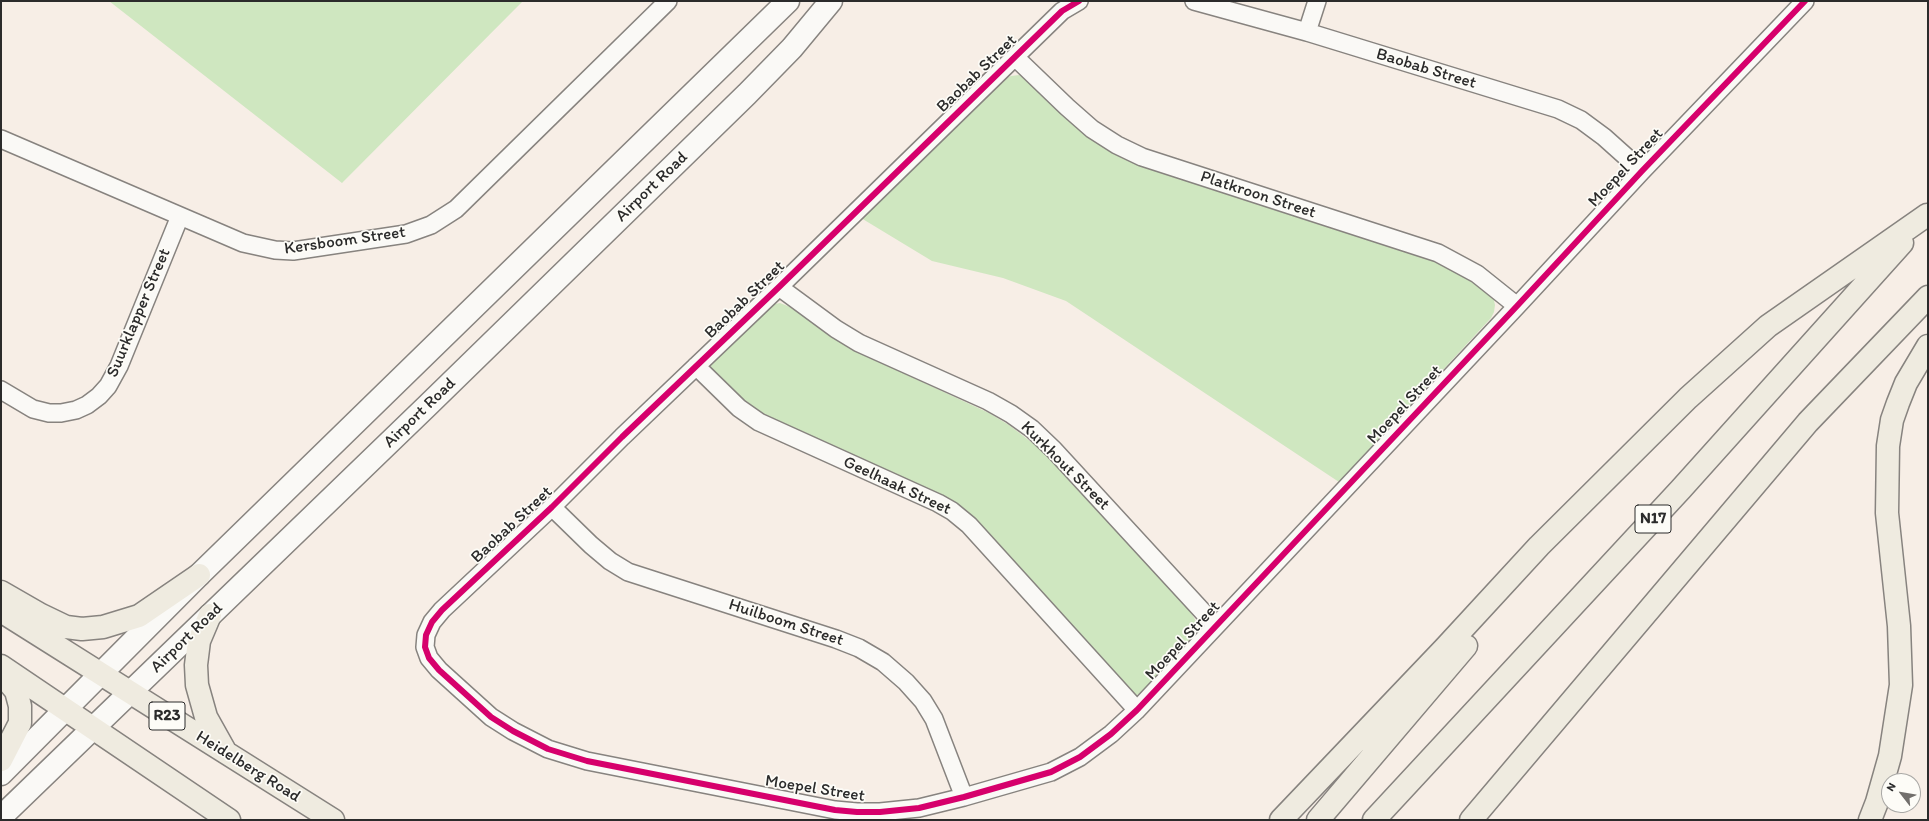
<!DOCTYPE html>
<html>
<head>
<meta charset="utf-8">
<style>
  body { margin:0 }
  #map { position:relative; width:1929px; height:821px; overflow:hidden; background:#f7eee6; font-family:Itim,sans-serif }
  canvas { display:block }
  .frame { position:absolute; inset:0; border:2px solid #2b2b2b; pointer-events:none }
  .north { position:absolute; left:1881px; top:773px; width:40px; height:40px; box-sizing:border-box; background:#fdfcf7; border:1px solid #a9a8a5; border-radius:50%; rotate:301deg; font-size:11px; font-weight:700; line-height:16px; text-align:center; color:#2b2b2b }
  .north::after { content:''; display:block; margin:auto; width:14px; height:18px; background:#726f6c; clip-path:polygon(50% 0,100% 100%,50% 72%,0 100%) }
</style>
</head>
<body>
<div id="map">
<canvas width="1929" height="821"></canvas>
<div class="frame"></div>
<div class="north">N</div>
</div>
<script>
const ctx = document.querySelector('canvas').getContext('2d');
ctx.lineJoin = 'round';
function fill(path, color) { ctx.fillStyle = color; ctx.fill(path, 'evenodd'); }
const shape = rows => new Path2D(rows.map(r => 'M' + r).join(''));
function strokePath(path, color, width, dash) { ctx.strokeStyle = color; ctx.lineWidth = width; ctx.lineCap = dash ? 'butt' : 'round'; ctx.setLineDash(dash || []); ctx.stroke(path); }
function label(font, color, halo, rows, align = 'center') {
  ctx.font = font + ' Itim,sans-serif'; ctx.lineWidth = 3.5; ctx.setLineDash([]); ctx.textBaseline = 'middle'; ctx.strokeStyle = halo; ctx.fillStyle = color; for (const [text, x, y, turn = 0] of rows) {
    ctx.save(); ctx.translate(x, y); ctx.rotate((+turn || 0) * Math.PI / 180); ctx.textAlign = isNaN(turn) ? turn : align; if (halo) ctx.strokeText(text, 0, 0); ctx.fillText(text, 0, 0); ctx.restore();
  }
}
fill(shape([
  [109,1,523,1,342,183],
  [1019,75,1030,80,1074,125,1101,145,1130,161,1172,176,1436,259,1467,274,1493,296,1495,305,1494,312,1491,318,1339,482,1066,301,1003,278,932,261,861,218,1000,81,1011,76],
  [780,303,790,307,849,348,989,413,1009,425,1039,448,1189,609,1197,623,1197,631,1192,641,1147,690,1137,695,1128,694,972,520,746,406,712,374,710,365,716,356,770,305]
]), '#cfe7c0');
const minor = shape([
  [1079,1,1062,11,779,287,622,437,552,507,442,610,432,622,426,635,425,647,429,658,439,670,491,717,513,731,548,749,587,761,835,810,857,812,880,812,919,808,964,797,1051,772,1080,757,1111,734,1137,710,1517,306,1642,171,1805,1],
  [1194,1,1307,32,1558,109,1581,120,1604,137,1642,171],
  [1307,32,1317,1],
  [1015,57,1067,107,1092,129,1117,145,1142,157,1438,253,1477,274,1517,306],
  [1,139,243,243,275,250,293,251,406,234,431,225,456,209,668,1],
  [779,287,836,329,859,343,988,401,1011,414,1032,429,1054,450,1216,626],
  [696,366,739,408,759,422,938,503,952,511,969,525,1137,710],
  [1,390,33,409,49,413,61,413,76,410,87,405,99,396,108,386,119,366,180,216],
  [552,507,591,545,610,561,628,572,836,639,859,648,883,662,906,682,923,701,934,719,964,797]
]);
const secondary = shape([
  [1,774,199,575,788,1],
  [1,817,427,406,747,94,792,48,831,1]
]);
const primary = shape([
  [1,592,41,615,66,627,82,629,103,627,139,616,199,575],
  [1,611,333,820],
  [210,615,199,641,196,665,197,685,206,717,225,751],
  [1,666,229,820],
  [1,673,16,691,20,706,20,723,1,760]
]);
const motorway = shape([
  [1281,820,1445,648,1539,546,1688,398,1768,326,1927,215],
  [1318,820,1466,646],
  [1374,820,1681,489,1902,243],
  [1471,820,1808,422,1928,297],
  [1870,820,1877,802,1890,756,1901,685,1899,626,1887,513,1888,446,1892,420,1898,403,1906,383,1928,346]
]);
strokePath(minor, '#87837f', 20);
strokePath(secondary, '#87837f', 25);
strokePath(primary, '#87837f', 25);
strokePath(motorway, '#87837f', 25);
strokePath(minor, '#faf9f6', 17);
strokePath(secondary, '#faf9f6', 22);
strokePath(primary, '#efebe0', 22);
strokePath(motorway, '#efebe0', 22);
strokePath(shape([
  [1079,1,1062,11,779,287,622,437,552,507,442,610,432,622,426,635,425,647,429,658,439,670,491,717,513,731,548,749,587,761,835,810,857,812,880,812,919,808,964,797,1051,772,1080,757,1111,734,1137,710,1517,306,1642,171,1805,1]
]), '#d6006c', 6);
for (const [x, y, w] of [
  [1653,519,36],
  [167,716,36]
]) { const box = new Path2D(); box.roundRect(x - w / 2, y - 14, w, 28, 3); ctx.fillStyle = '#fdfcf7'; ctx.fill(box); strokePath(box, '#2b2b2b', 1); }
label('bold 16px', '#2b2b2b', null, [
  ["N17",1653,519],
  ["R23",167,716]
]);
label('17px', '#2b2b2b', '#fdfcf7', [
  ["Baobab Street",1426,69,17],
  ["Baobab Street",977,74,-44],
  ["Moepel Street",1626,168,-47],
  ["Airport Road",652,187,-44],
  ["Platkroon Street",1258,195,18],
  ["Kersboom Street",345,241,-8],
  ["Baobab Street",745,300,-44],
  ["Suurklapper Street",139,313,-67],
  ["Moepel Street",1405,405,-47],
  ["Airport Road",420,413,-44],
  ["Kurkhout Street",1065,466,45],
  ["Geelhaak Street",897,486,25],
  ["Baobab Street",512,525,-43],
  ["Huilboom Street",786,623,18],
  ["Airport Road",187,638,-44],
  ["Moepel Street",1183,641,-47],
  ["Heidelberg Road",248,767,32],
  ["Moepel Street",815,789,9]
]);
</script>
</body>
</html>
